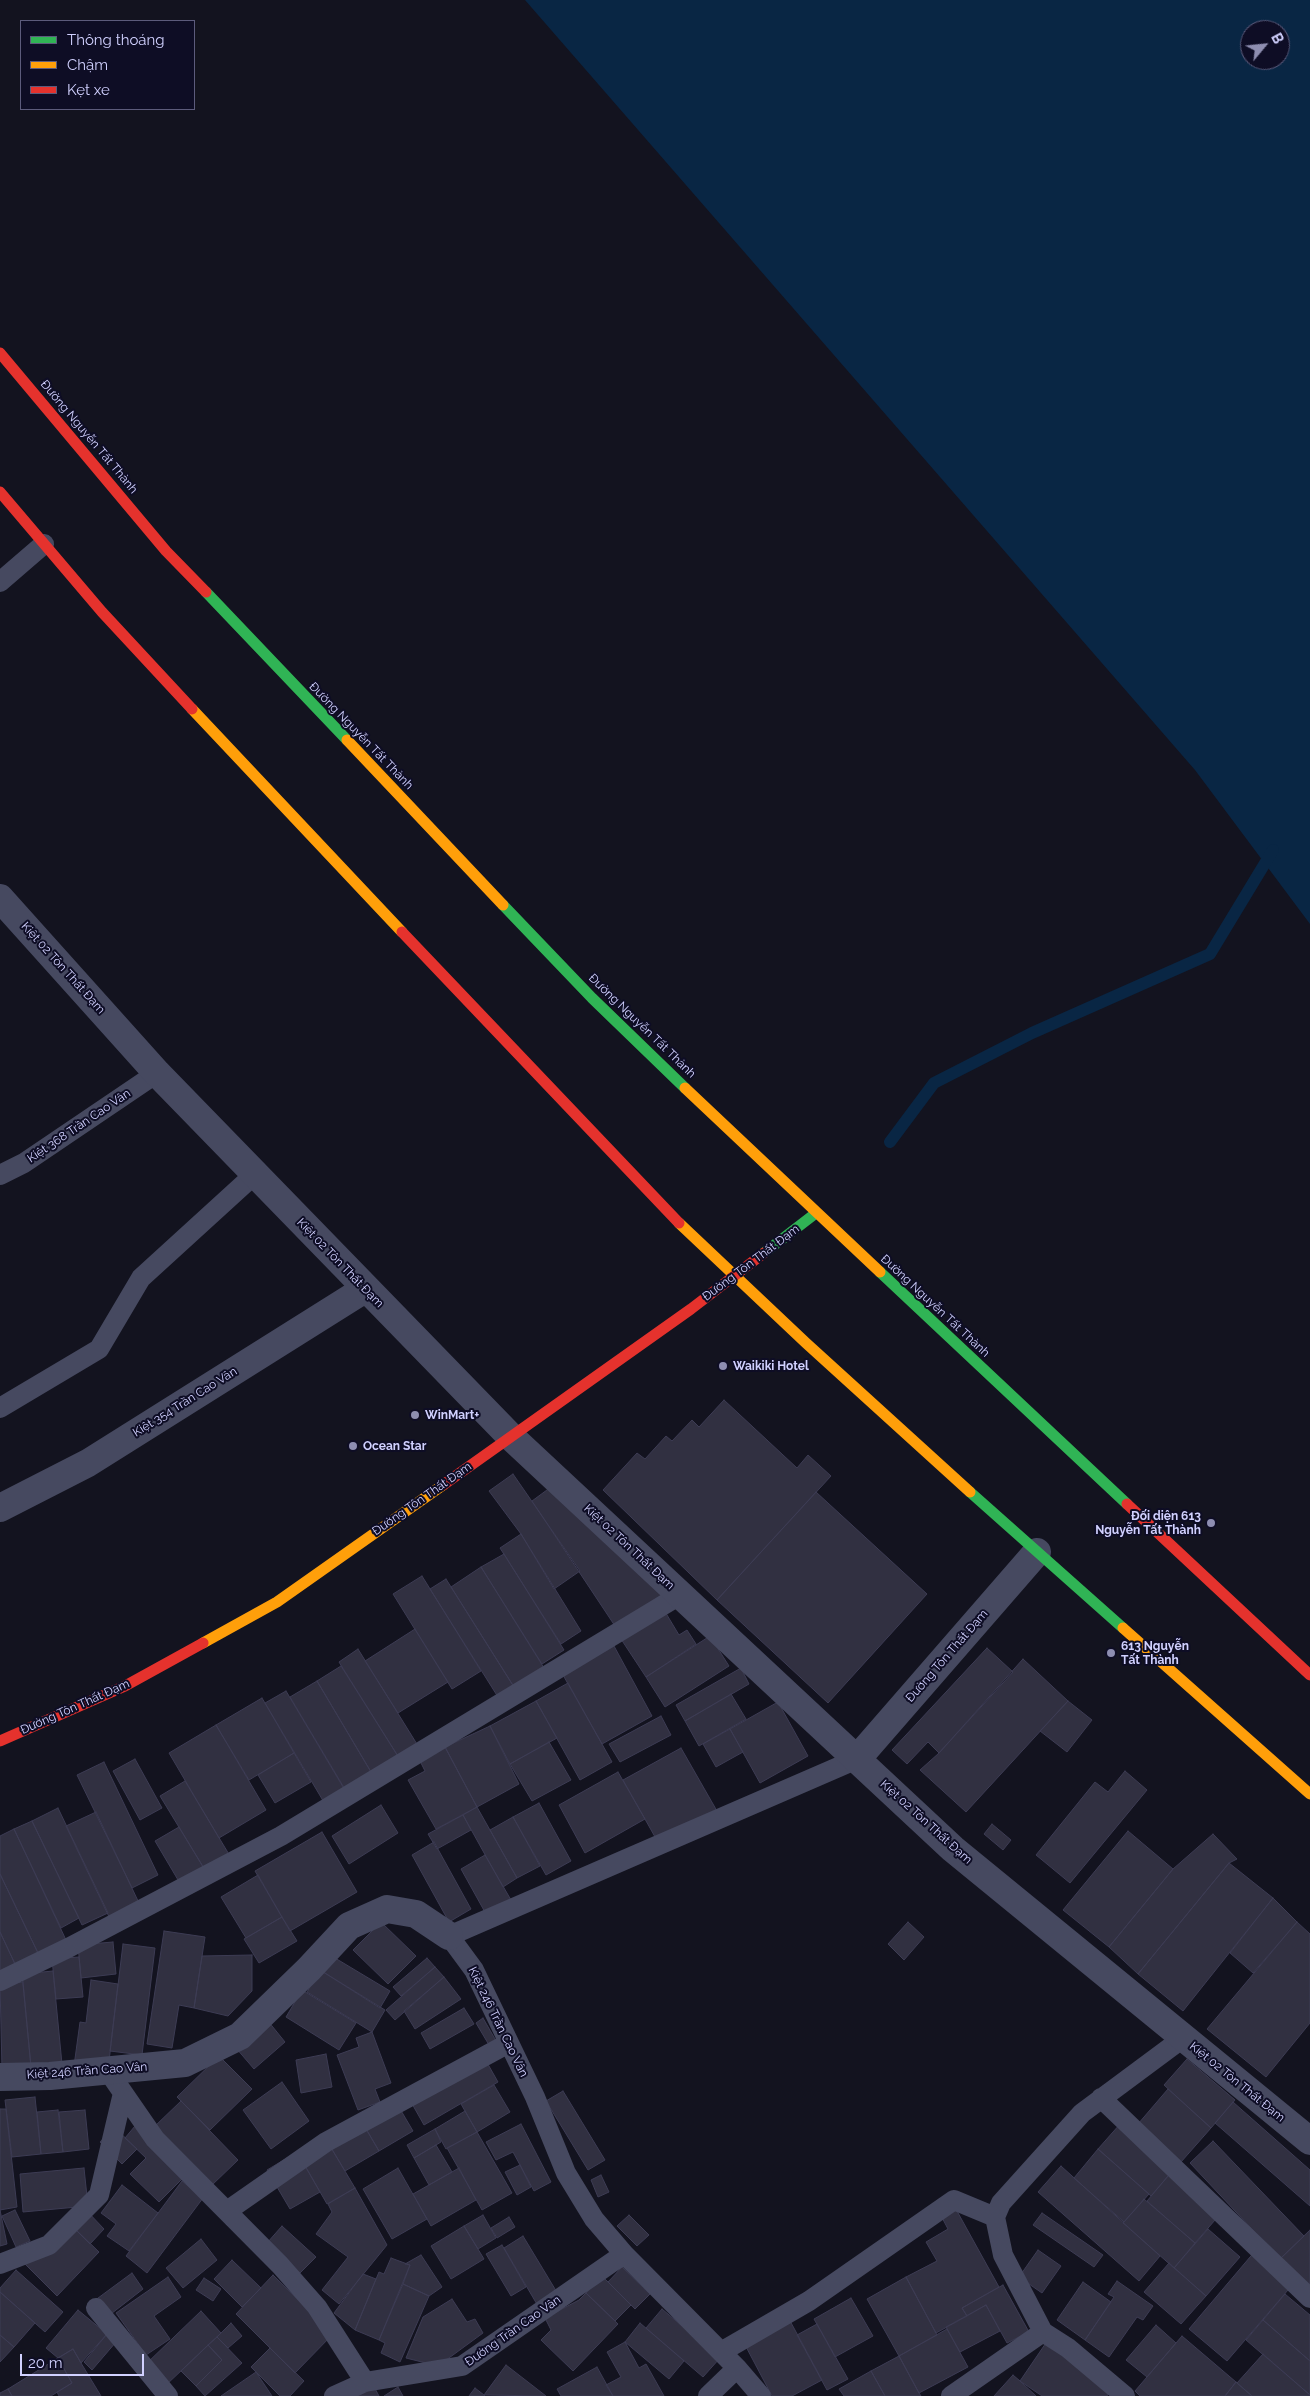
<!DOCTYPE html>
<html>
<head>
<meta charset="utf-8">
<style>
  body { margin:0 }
  #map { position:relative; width:1310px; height:2396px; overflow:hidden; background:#13131f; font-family:Raleway,sans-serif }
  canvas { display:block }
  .legend { position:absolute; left:20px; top:20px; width:175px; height:90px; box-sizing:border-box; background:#0e0d25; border:1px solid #5c5b7c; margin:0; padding:6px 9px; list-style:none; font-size:15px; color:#d1d1ff }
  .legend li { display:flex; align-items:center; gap:10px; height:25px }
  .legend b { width:25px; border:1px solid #5c5b7c }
  .north { position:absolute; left:1240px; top:20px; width:50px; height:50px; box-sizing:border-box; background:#0e0d25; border:1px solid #5c5b7c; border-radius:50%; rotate:62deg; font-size:14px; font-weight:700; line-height:20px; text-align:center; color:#d1d1ff }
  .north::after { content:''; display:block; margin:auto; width:18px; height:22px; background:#8e8eb1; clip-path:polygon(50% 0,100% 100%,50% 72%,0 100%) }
  .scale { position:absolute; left:20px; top:2354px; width:124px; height:22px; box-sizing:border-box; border:2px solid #d1d1ff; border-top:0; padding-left:6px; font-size:15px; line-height:18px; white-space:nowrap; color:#d1d1ff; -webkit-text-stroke:4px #0e0d25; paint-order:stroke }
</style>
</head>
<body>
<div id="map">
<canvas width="1310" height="2396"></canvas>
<ul class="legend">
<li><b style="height:6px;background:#30b455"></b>Thông thoáng</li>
<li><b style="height:6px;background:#ff9f0a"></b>Chậm</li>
<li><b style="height:6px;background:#e5322d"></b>Kẹt xe</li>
</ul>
<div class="north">B</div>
<div class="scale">20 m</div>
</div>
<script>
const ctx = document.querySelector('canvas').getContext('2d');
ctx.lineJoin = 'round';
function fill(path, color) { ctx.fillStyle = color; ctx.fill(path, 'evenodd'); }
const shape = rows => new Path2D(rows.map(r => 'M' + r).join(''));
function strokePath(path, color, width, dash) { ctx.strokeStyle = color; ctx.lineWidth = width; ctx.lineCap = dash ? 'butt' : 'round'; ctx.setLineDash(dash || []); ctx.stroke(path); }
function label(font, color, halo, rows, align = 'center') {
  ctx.font = font + ' Raleway,sans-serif'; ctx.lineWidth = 4; ctx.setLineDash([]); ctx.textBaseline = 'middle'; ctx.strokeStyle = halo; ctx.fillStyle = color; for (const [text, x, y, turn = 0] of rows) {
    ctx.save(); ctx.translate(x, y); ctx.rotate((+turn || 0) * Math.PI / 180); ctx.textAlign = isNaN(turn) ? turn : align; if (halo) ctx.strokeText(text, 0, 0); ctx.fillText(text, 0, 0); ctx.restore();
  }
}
fill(shape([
  [525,0,1310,0,1310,924,1195,770],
  [1250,30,1280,30,1280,60,1250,60]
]), '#092644');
strokePath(shape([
  [890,1142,934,1083,1032,1033,1210,954,1273,850]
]), '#092644', 12);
const building = shape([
  [724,1400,797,1468,808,1455,831,1476,717,1600,603,1490,637,1453,645,1459,666,1436,672,1441,692,1420,699,1427,724,1400],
  [513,1474,580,1571,554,1589,521,1534,489,1491,513,1474],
  [551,1487,663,1594,615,1626,532,1501,551,1487],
  [816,1492,927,1594,828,1703,717,1600,816,1492],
  [521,1534,581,1631,561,1644,500,1548,521,1534],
  [504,1554,564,1650,542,1664,481,1567,504,1554],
  [481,1567,544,1668,514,1687,451,1587,481,1567],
  [422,1576,481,1671,452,1689,393,1594,422,1576],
  [446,1579,514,1687,498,1697,430,1589,446,1579],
  [664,1610,679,1635,687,1630,696,1644,646,1677,621,1639,664,1610],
  [415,1629,448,1682,398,1713,365,1661,415,1629],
  [710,1636,729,1666,665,1707,646,1677,710,1636],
  [614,1646,652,1716,602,1744,563,1675,614,1646],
  [987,1648,1013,1672,939,1753,928,1742,907,1764,892,1750,987,1648],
  [358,1649,420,1749,401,1761,339,1662,358,1649],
  [1023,1659,1068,1701,966,1812,920,1770,939,1753,1023,1659],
  [341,1666,401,1761,374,1777,317,1681,341,1666],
  [741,1668,749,1684,685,1721,676,1705,741,1668],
  [317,1681,374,1777,346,1791,290,1697,317,1681],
  [568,1683,612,1762,580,1780,536,1701,568,1683],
  [286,1691,346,1792,325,1804,265,1703,286,1691],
  [731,1694,746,1719,699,1746,685,1721,731,1694],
  [262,1698,294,1753,249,1780,216,1725,262,1698],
  [536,1701,557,1738,510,1764,490,1726,536,1701],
  [1068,1701,1092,1720,1067,1752,1040,1731,1068,1701],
  [778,1702,808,1756,760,1783,730,1729,778,1702],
  [661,1716,671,1735,620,1762,609,1744,661,1716],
  [216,1725,266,1810,219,1838,169,1753,216,1725],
  [490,1726,519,1784,477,1807,445,1747,490,1726],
  [730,1729,743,1752,716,1767,703,1744,730,1729],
  [549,1742,571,1780,532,1801,510,1764,549,1742],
  [445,1747,477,1807,436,1829,408,1780,425,1771,420,1761,445,1747],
  [681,1748,717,1811,659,1844,623,1780,681,1748],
  [294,1753,311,1782,275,1803,258,1775,294,1753],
  [135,1759,162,1808,140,1820,113,1771,135,1759],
  [104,1762,158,1875,132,1888,77,1775,104,1762],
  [1125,1771,1147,1790,1070,1883,1036,1855,1095,1782,1108,1792,1125,1771],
  [618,1772,645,1819,585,1853,559,1805,618,1772],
  [185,1781,230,1856,205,1870,160,1796,185,1781],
  [539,1803,571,1861,546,1875,513,1817,539,1803],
  [381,1805,398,1833,349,1864,332,1836,381,1805],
  [477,1807,517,1878,503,1887,463,1815,477,1807],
  [58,1808,108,1913,82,1925,32,1821,58,1808],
  [96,1812,139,1903,111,1921,66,1826,96,1812],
  [463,1815,471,1830,437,1849,428,1834,463,1815],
  [513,1817,540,1866,517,1878,490,1830,513,1817],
  [32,1821,79,1918,61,1928,14,1829,32,1821],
  [992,1824,1011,1840,1003,1850,984,1834,992,1824],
  [179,1827,205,1870,181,1885,155,1841,179,1827],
  [14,1829,66,1940,38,1953,0,1874,0,1836,14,1829],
  [1128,1831,1173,1869,1109,1947,1063,1910,1128,1831],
  [322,1832,357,1892,290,1931,255,1871,322,1832],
  [1213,1834,1237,1859,1229,1863,1138,1974,1109,1947,1173,1869,1213,1834],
  [434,1842,471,1909,449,1922,412,1855,434,1842],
  [485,1855,511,1900,486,1914,461,1869,485,1855],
  [1229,1863,1273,1898,1183,2011,1138,1974,1229,1863],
  [0,1874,38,1953,15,1964,0,1932,0,1874],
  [258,1875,282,1917,246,1938,221,1897,258,1875],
  [1273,1898,1297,1922,1253,1973,1230,1953,1273,1898],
  [282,1917,297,1941,259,1963,244,1939,282,1917],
  [381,1922,416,1956,388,1984,353,1950,381,1922],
  [908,1922,924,1937,904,1960,888,1944,908,1922],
  [1297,1922,1310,1934,1310,2023,1266,2077,1207,2029,1297,1922],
  [164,1931,205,1937,194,2008,179,2005,172,2048,147,2044,164,1931],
  [0,1932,15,1964,0,1971,0,1932],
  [113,1942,116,1974,81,1978,78,1945,113,1942],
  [123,1944,155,1948,142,2055,110,2051,123,1944],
  [252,1955,252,1991,228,2016,194,2008,202,1956,252,1955],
  [330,1955,390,1991,380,2008,320,1970,330,1955],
  [79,1957,83,1997,56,1999,52,1959,79,1957],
  [427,1958,435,1967,401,1996,393,1987,427,1958],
  [435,1967,444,1977,395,2020,386,2010,435,1967],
  [320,1970,385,2010,372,2032,307,1992,320,1970],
  [53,1971,62,2064,31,2067,22,1974,53,1971],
  [444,1977,461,1999,415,2029,404,2011,444,1977],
  [91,1980,118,1984,108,2070,74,2066,80,2022,86,2023,91,1980],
  [23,1982,31,2067,2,2069,0,1985,23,1982],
  [302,1990,356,2023,339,2050,286,2017,302,1990],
  [464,2008,474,2024,430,2049,421,2033,464,2008],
  [483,2018,499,2046,492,2050,476,2023,483,2018],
  [268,2021,285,2042,254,2069,236,2048,268,2021],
  [372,2032,391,2083,375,2089,380,2102,358,2110,337,2055,359,2047,356,2038,372,2032],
  [326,2054,332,2087,301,2093,296,2060,326,2054],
  [219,2056,252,2089,210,2130,177,2097,219,2056],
  [485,2059,498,2082,424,2125,411,2102,485,2059],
  [1187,2059,1235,2100,1211,2128,1164,2085,1187,2059],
  [282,2082,309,2121,271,2149,243,2110,282,2082],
  [494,2085,510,2112,477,2132,461,2104,494,2085],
  [1168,2089,1211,2128,1181,2162,1138,2124,1168,2089],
  [563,2091,605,2160,588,2170,546,2101,563,2091],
  [35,2097,41,2154,12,2157,5,2100,35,2097],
  [393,2097,413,2131,379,2151,359,2117,393,2097],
  [181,2101,238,2160,211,2186,154,2127,181,2101],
  [1233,2102,1310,2170,1310,2206,1215,2123,1233,2102],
  [0,2109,6,2109,17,2207,0,2210,0,2109],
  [58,2110,63,2152,41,2154,37,2112,58,2110],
  [85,2110,89,2149,63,2152,59,2112,85,2110],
  [465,2111,477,2132,446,2149,435,2129,465,2111],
  [1128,2115,1174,2169,1151,2196,1098,2149,1128,2115],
  [362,2122,379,2151,345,2171,327,2141,362,2122],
  [521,2124,551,2182,534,2191,513,2152,496,2160,486,2142,521,2124],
  [135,2126,186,2175,159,2202,130,2174,146,2158,125,2138,135,2126],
  [114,2127,137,2149,122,2164,100,2142,114,2127],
  [435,2129,441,2142,414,2158,407,2145,435,2129],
  [477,2132,512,2193,482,2210,447,2148,477,2132],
  [327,2141,355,2188,327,2204,300,2157,327,2141],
  [1213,2141,1304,2236,1280,2259,1190,2163,1213,2141],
  [436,2145,452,2172,429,2185,414,2158,436,2145],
  [1098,2149,1149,2194,1124,2222,1074,2178,1098,2149],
  [297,2152,320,2192,290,2209,267,2170,297,2152],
  [520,2165,531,2187,517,2195,505,2172,520,2165],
  [1061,2166,1160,2256,1139,2281,1038,2192,1061,2166],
  [84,2168,88,2206,23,2212,20,2174,84,2168],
  [398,2168,427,2219,392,2239,363,2189,398,2168],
  [459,2168,476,2200,431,2226,413,2194,459,2168],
  [1174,2169,1222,2212,1195,2243,1147,2201,1174,2169],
  [601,2175,609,2192,598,2197,591,2180,601,2175],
  [182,2181,203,2198,147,2273,126,2256,182,2181],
  [122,2185,158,2213,129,2251,107,2236,116,2224,101,2213,122,2185],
  [355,2188,387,2245,339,2304,322,2290,348,2257,316,2234,332,2212,328,2204,355,2188],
  [1144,2199,1195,2243,1174,2268,1123,2223,1144,2199],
  [952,2202,999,2287,962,2308,967,2316,936,2333,906,2277,937,2261,926,2242,948,2229,938,2210,952,2202],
  [0,2210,7,2244,0,2246,0,2210],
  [15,2210,30,2241,16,2247,2,2216,15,2210],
  [86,2210,104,2229,90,2244,72,2226,86,2210],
  [1042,2213,1103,2255,1094,2267,1033,2225,1042,2213],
  [483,2215,496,2238,478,2249,464,2226,483,2215],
  [629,2215,649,2235,637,2246,617,2226,629,2215],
  [509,2217,515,2227,497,2238,491,2228,509,2217],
  [65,2219,99,2252,57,2296,23,2262,65,2219],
  [282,2226,316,2257,300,2273,267,2243,282,2226],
  [464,2226,484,2259,451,2279,431,2246,464,2226],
  [1208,2229,1240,2257,1206,2296,1174,2268,1208,2229],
  [1310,2230,1310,2291,1280,2259,1310,2230],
  [523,2236,558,2294,538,2306,504,2248,523,2236],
  [201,2239,217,2260,183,2288,166,2268,201,2239],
  [502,2245,526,2287,511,2296,486,2254,502,2245],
  [1038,2250,1061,2266,1042,2293,1019,2277,1038,2250],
  [1256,2250,1294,2283,1227,2361,1189,2329,1256,2250],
  [421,2255,442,2287,429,2296,403,2284,410,2265,405,2264,421,2255],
  [391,2258,410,2265,379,2340,355,2330,379,2272,384,2274,391,2258],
  [232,2260,261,2288,242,2307,214,2279,232,2260],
  [1169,2263,1206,2296,1181,2324,1144,2292,1169,2263],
  [622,2267,650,2294,635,2309,608,2282,622,2267],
  [16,2270,63,2312,45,2332,0,2292,0,2288,16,2270],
  [132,2273,143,2289,107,2317,94,2301,132,2273],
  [363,2274,376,2279,355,2330,334,2313,363,2274],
  [273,2275,333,2334,295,2373,236,2314,273,2275],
  [602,2276,631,2305,615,2321,586,2293,602,2276],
  [168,2277,181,2297,154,2316,170,2339,146,2355,116,2313,168,2277],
  [906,2277,937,2335,899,2356,867,2299,906,2277],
  [204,2278,221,2289,213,2301,196,2290,204,2278],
  [1117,2281,1153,2306,1143,2320,1137,2317,1109,2357,1085,2340,1114,2297,1108,2294,1117,2281],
  [1083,2282,1111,2302,1085,2340,1057,2320,1083,2282],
  [403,2284,429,2296,400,2362,381,2353,385,2343,379,2340,403,2284],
  [1003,2285,1029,2332,1007,2343,986,2305,967,2316,962,2308,1003,2285],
  [0,2292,35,2323,14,2347,0,2335,0,2292],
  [586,2293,618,2324,573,2371,541,2340,551,2330,545,2318,579,2300,586,2293],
  [1285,2294,1310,2315,1310,2361,1263,2320,1285,2294],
  [851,2298,873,2336,835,2357,814,2319,851,2298],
  [452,2299,467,2322,475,2319,483,2333,438,2366,406,2358,423,2317,452,2299],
  [986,2305,1000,2331,960,2352,946,2327,986,2305],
  [662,2309,720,2358,703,2377,646,2328,662,2309],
  [78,2310,107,2334,81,2363,73,2349,58,2358,46,2348,78,2310],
  [201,2311,221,2333,165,2386,145,2365,201,2311],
  [789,2319,822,2380,792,2396,772,2396,744,2343,789,2319],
  [1263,2320,1310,2361,1310,2395,1246,2340,1263,2320],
  [231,2323,242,2336,228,2348,217,2337,231,2323],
  [640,2323,684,2361,669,2379,625,2342,640,2323],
  [817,2324,848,2379,827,2390,797,2335,817,2324],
  [1156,2325,1176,2343,1147,2377,1126,2360,1156,2325],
  [947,2329,968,2367,919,2393,899,2356,947,2329],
  [107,2334,116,2342,92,2370,84,2362,107,2334],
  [0,2335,14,2347,0,2362,0,2335],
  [1182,2336,1236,2382,1225,2396,1140,2396,1135,2391,1182,2336],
  [217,2337,242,2363,205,2396,196,2386,222,2360,208,2345,217,2337],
  [1050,2337,1116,2382,1107,2396,1042,2396,1020,2381,1050,2337],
  [625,2342,639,2368,646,2364,664,2396,613,2396,606,2385,621,2377,607,2352,625,2342],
  [208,2345,222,2360,196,2386,181,2371,208,2345],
  [270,2348,304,2381,290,2396,280,2396,251,2367,270,2348],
  [73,2349,81,2363,101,2396,59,2396,57,2392,72,2383,58,2358,73,2349],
  [1263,2354,1310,2395,1310,2396,1252,2396,1237,2383,1263,2354],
  [899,2356,919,2393,921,2396,885,2396,871,2371,899,2356],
  [58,2358,72,2383,51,2396,12,2396,8,2389,58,2358],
  [506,2365,546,2396,484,2395,506,2365],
  [597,2367,613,2396,561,2396,557,2389,597,2367],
  [871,2371,885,2396,844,2396,839,2389,871,2371],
  [256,2372,272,2396,221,2396,256,2372],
  [1013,2375,1020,2381,1036,2396,994,2396,1013,2375],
  [1236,2382,1237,2383,1252,2396,1225,2396,1236,2382],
  [373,2385,379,2396,355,2396,373,2385],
  [398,2387,403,2396,384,2396,398,2387],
  [475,2388,484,2395,485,2396,469,2396,475,2388],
  [8,2389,12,2396,0,2396,0,2393,8,2389]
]);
fill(building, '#313041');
strokePath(building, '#3d3c54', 1);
strokePath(shape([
  [0,582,44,544],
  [0,1175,24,1163,157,1073],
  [0,1408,99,1349,141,1278,255,1174],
  [0,1981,70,1947,281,1836,680,1595],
  [108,2071,155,2139,280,2265,317,2307,365,2382],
  [1101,2098,1310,2298],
  [227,2211,326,2142,509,2043],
  [0,2264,49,2245,99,2195,123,2093],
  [96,2308,168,2396],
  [1043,2332,1068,2348,1125,2396],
  [721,2352,809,2301,954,2200,995,2217],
  [334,2396,365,2382,462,2366,624,2254],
  [708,2396,737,2368],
  [761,2396,737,2368,624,2254,594,2219,566,2173,535,2097,474,1970,449,1936,857,1759],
  [951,2396,1043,2332,1003,2255,995,2217,1001,2203,1082,2113,1183,2038]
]), '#464960', 20);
strokePath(shape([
  [0,898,157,1073,510,1436,953,1849,1310,2141],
  [0,1508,88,1463,365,1289],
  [857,1759,1037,1552],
  [0,2077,50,2076,185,2063,240,2036,309,1969,349,1926,387,1909,416,1914,449,1936]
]), '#464960', 28);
strokePath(shape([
  [206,592,347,740],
  [503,905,592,998,685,1088],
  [764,1253,816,1213],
  [880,1272,1127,1504],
  [970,1492,1123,1628]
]), '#30b455', 11);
strokePath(shape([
  [192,709,402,932],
  [347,740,503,905],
  [685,1088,880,1272],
  [679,1223,806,1343,970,1492],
  [1123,1628,1310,1794],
  [203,1643,277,1602,443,1485]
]), '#ff9f0a', 11);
strokePath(shape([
  [0,353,166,551,206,592],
  [0,492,102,612,192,709],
  [402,932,679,1223],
  [443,1485,691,1309,764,1253],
  [1127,1504,1310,1675],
  [0,1741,125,1686,203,1643]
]), '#e5322d', 11);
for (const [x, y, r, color] of [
  [723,1366,5,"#8e8eb1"],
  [415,1415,5,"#8e8eb1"],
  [353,1446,5,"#8e8eb1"],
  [1211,1523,5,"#8e8eb1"],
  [1111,1653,5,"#8e8eb1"]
]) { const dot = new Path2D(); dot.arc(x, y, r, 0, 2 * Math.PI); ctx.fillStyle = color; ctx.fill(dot); strokePath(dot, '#0e0d25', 2); }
label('12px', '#d1d1ff', '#0e0d25', [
  ["Đường Nguyễn Tất Thành",89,437,50],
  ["Đường Nguyễn Tất Thành",361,736,46],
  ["Kiệt 02 Tôn Thất Đạm",63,968,48],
  ["Đường Nguyễn Tất Thành",642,1026,44],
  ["Kiệt 368 Trần Cao Vân",79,1126,-34],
  ["Kiệt 02 Tôn Thất Đạm",340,1263,46],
  ["Đường Tôn Thất Đạm",751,1263,-37],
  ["Đường Nguyễn Tất Thành",935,1306,43],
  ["Kiệt 354 Trần Cao Vân",185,1402,-32],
  ["Đường Tôn Thất Đạm",422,1499,-35],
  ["Kiệt 02 Tôn Thất Đạm",629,1547,43],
  ["Đường Tôn Thất Đạm",947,1656,-49],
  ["Đường Tôn Thất Đạm",75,1707,-24],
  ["Kiệt 02 Tôn Thất Đạm",926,1822,42],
  ["Kiệt 246 Trần Cao Vân",498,2022,64],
  ["Kiệt 246 Trần Cao Vân",87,2071,-4],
  ["Kiệt 02 Tôn Thất Đạm",1237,2082,39],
  ["Đường Trần Cao Vân",513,2331,-35]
]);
label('bold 12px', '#d1d1ff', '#0e0d25', [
  ["Waikiki Hotel",733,1366],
  ["WinMart+",425,1415],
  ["Ocean Star",363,1446],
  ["Đối diện 613",1201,1516,"right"],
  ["Nguyễn Tất Thành",1201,1530,"right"],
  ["613 Nguyễn",1121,1646],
  ["Tất Thành",1121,1660]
], 'left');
</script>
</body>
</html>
